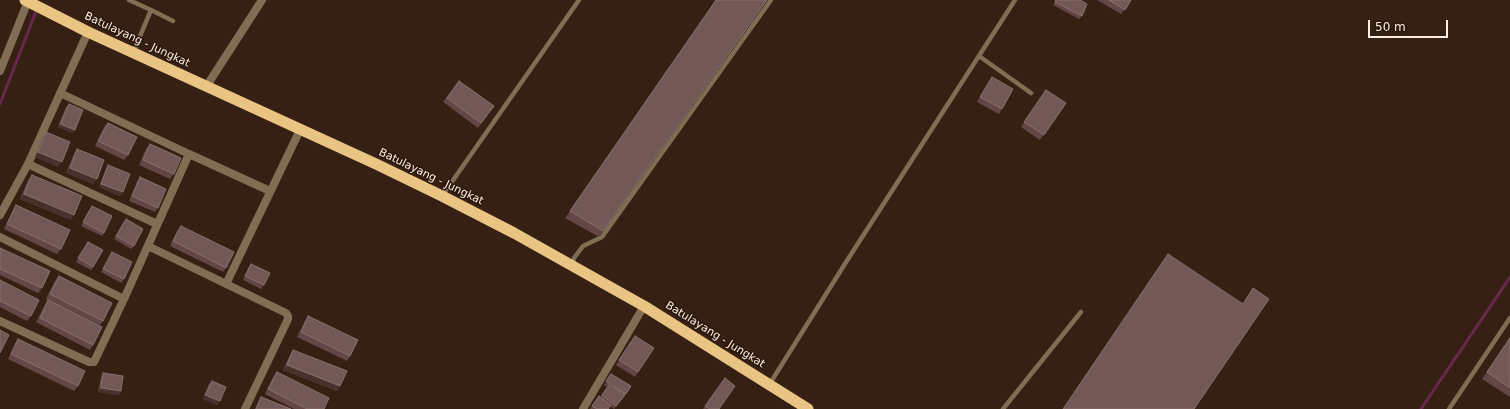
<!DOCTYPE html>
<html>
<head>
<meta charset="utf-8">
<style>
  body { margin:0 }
  #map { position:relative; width:1510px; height:409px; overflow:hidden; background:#362014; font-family:"DejaVu Sans",sans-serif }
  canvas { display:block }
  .scale { position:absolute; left:1368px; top:20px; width:80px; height:18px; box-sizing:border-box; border:2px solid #fcede5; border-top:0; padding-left:5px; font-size:12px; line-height:14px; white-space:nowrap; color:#fcede5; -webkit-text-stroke:3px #2c170b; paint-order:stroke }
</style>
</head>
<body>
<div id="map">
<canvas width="1510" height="409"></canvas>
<div class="scale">50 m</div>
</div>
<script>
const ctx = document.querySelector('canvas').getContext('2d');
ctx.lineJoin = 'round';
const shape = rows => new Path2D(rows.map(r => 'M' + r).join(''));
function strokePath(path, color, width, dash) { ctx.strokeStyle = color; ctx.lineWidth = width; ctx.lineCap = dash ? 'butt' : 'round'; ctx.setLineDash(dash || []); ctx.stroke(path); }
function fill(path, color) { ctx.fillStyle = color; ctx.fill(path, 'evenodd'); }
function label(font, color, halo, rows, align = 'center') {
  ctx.font = font + ' "DejaVu Sans",sans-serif'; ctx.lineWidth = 3; ctx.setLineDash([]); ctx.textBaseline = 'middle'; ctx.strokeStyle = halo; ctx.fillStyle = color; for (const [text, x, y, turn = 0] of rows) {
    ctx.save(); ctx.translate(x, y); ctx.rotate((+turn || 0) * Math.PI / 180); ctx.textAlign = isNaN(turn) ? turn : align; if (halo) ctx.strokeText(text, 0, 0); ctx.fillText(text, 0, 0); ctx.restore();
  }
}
strokePath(shape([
  [0,104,37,9],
  [1421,409,1510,277]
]), '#68284b', 3);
strokePath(shape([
  [129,0,151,10,133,53],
  [151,10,173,21],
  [979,56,1031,93],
  [442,196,579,0],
  [572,265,574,258,583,246,602,237,771,0],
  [769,385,848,259,1015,0],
  [1003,409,1081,312],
  [1449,409,1510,318]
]), '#7f6e53', 4.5);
strokePath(shape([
  [0,71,28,1],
  [206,87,262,0],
  [60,93,189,154],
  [28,164,157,224],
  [0,215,28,164,88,32],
  [0,237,124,299],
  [148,246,286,313,288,316,288,319,245,409],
  [226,284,300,130],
  [0,321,89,362,94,362,124,299,189,154,270,191],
  [583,409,644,306]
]), '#7f6e53', 8);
strokePath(shape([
  [25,0,88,32,376,164,442,196,514,233,644,306,808,409]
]), '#eac483', 11);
fill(shape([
  [716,0,767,0,599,237,565,218],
  [1056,0,1080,0,1082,16,1079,19,1053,5],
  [1097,0,1131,0,1121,14],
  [992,77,1002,109,999,114,977,102],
  [459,81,494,106,478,128,443,102],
  [1046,90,1066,103,1040,140,1021,127],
  [69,104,75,130,72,133,58,127,66,107],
  [108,123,128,155,124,160,95,146,104,127],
  [46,132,58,167,35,157,43,137],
  [150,144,174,174,170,179,139,165,146,149],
  [77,149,93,184,66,173,74,154],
  [108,165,120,196,99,187,106,169],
  [32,175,71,220,20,199,28,180],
  [140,177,158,208,155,212,129,201,137,182],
  [16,205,61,249,57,254,4,229,13,210],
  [92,206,104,233,102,236,81,226],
  [124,223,134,246,131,249,114,239],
  [181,226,226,268,223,272,170,246,177,231],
  [88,242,93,267,91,270,76,262],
  [0,248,42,288,38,293,0,275],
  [112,252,124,279,121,283,101,272],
  [251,264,264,285,261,289,243,280,249,267],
  [59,276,103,321,100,325,46,299,55,281],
  [0,280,31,316,27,321,0,307],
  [48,300,93,345,90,350,36,322,45,305],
  [308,316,350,356,347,361,297,337,305,321],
  [1510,337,1510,397,1482,379],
  [18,339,78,386,74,391,8,359,15,344],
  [631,341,638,372,635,377,616,365],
  [293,350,340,386,337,391,283,370,290,355],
  [277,372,324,409,294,409,265,394,273,377],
  [103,373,121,391,119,395,98,392,101,377],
  [611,374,631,386,623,398,614,409,610,406,608,409,590,409,599,396,600,397,607,387,604,385],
  [212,381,217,405,203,399,209,384],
  [261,397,291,409,255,409,258,402],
  [705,406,719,409,703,409]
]), '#624746');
fill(shape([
  [60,124,75,130,72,133,58,127],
  [38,152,62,162,58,167,35,157],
  [70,168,97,179,93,184,66,173],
  [101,184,123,192,120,196,99,187],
  [24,194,74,215,71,220,20,199],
  [287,365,340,386,337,391,283,370],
  [101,388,121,391,119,395,98,392],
  [205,395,220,401,217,405,203,399]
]), '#49302b');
const building = shape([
  [716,0,767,0,603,231,570,211,716,0],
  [1056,0,1080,0,1087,4,1082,16,1055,2,1056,0],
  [1109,0,1131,0,1125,10,1109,0],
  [992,77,1013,89,1002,109,980,97,992,77],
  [459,81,494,106,481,123,447,98,459,81],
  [1046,90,1066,103,1044,135,1024,122,1046,90],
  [69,104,83,110,75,130,60,124,69,104],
  [108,123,137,137,128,155,98,141,108,123],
  [46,132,70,142,62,162,38,152,46,132],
  [150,144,181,158,174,174,143,160,150,144],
  [77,149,104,160,97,179,70,168,77,149],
  [108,165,130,174,123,192,101,184,108,165],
  [32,175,82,196,74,215,24,194,32,175],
  [140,177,166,189,158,208,132,196,140,177],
  [16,205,70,230,61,249,7,224,16,205],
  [92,206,112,216,104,233,83,222,92,206],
  [126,219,143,229,134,246,116,236,126,219],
  [181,226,234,252,226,268,173,241,181,226],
  [88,242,103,250,93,267,78,258,88,242],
  [0,248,50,271,42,288,0,269,0,248],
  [112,252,132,262,124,279,103,269,112,252],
  [1168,254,1243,304,1253,288,1269,299,1194,409,1063,409,1168,254],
  [251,264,270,273,264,285,245,276,251,264],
  [59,276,112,303,103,321,50,294,59,276],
  [0,280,39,300,31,316,0,301,0,280],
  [48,300,102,327,93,345,40,318,48,300],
  [308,316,358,340,350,356,301,332,308,316],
  [0,330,9,335,0,353,0,330],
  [635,336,654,348,638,372,619,360,635,336],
  [1510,338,1510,388,1487,372,1510,338],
  [18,339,85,371,78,386,11,354,18,339],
  [293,350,347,371,340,386,287,365,293,350],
  [277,372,329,398,324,409,307,409,268,389,277,372],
  [103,373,123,376,121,391,101,388,103,373],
  [611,374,631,386,626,394,613,386,625,395,616,406,602,395,610,384,606,381,611,374],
  [725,378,735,386,719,409,710,409,705,406,725,378],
  [212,381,226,387,220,401,205,395,212,381],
  [599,396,611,405,608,409,597,409,592,406,599,396],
  [261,397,291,409,256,409,261,397]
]);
fill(building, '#725857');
strokePath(building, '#88706d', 1);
label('11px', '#fcede5', '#2c170b', [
  ["Batulayang - Jungkat",137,40,25],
  ["Batulayang - Jungkat",431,177,26],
  ["Batulayang - Jungkat",715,335,32]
]);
</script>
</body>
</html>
